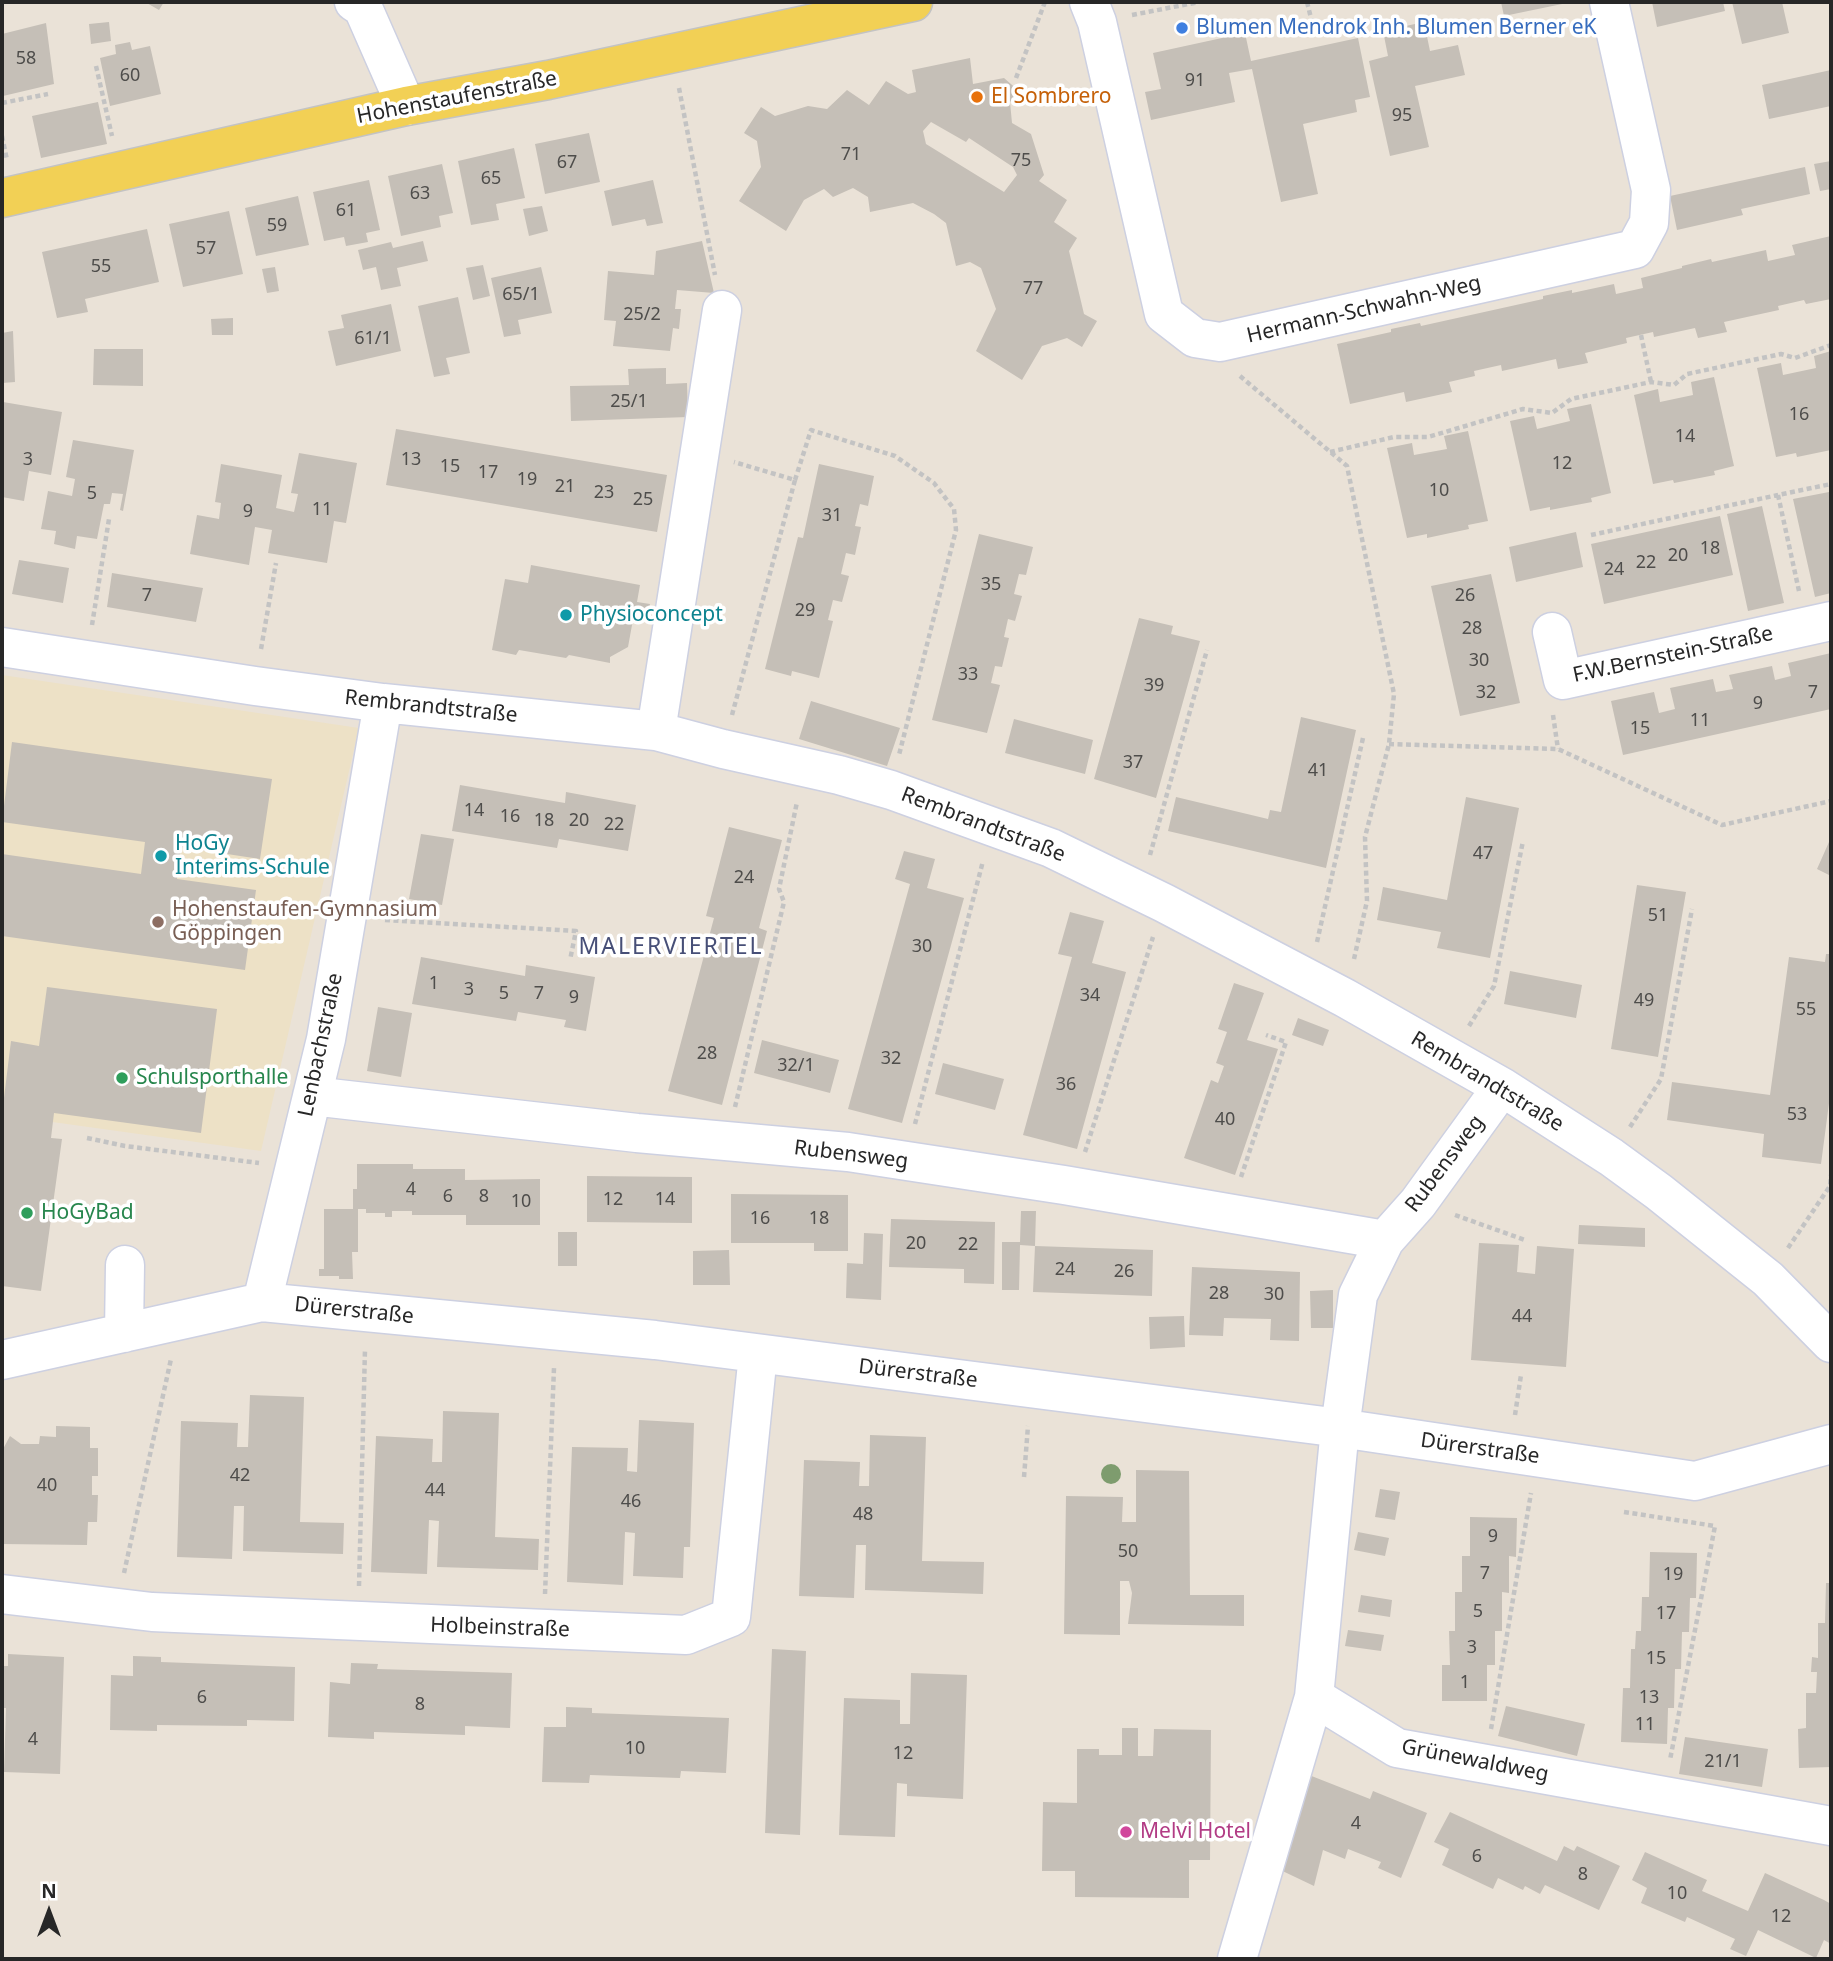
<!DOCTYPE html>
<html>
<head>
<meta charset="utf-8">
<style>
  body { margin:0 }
  #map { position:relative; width:1833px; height:1961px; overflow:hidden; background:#eae2d7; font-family:"Noto Sans",sans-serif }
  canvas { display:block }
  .frame { position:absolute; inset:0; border:4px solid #272727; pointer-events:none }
  .north { position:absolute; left:14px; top:1877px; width:70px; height:70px; -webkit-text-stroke:5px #fff; paint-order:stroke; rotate:0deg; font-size:19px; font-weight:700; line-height:28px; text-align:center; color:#272727 }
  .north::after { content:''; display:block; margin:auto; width:24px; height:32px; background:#272727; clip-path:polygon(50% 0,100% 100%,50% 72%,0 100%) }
</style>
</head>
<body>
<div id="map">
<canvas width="1833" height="1961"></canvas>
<div class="frame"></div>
<div class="north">N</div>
</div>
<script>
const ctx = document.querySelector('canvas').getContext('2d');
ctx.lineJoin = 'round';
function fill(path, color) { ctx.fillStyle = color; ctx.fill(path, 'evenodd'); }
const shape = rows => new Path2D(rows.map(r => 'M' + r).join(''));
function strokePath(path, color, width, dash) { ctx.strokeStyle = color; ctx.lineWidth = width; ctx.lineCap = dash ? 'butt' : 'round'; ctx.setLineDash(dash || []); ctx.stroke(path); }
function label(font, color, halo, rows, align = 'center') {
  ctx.font = font + ' "Noto Sans",sans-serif'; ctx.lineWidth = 7; ctx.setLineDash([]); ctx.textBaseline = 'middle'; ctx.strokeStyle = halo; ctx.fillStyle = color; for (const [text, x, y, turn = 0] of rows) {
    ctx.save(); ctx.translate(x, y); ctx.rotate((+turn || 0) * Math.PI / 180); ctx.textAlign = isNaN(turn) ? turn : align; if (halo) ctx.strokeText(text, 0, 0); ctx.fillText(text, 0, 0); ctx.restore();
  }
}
fill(shape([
  [2,675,359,728,261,1151,2,1115]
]), '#ede1c6');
fill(shape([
  [145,2,164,2,159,10],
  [1501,2,1567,2,1567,3,1504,16],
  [1652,2,1723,2,1725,11,1657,27],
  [1732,2,1782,2,1789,33,1742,44],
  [109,22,111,41,91,44,89,24],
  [1424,22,1430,51,1458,45,1465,75,1415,86,1429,147,1390,156,1369,61,1388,56,1383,31],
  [46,23,54,84,3,96,2,34],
  [1245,33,1251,61,1358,38,1370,97,1355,100,1357,112,1303,124,1318,194,1281,202,1252,69,1229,73,1235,102,1151,120,1145,92,1161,89,1153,53],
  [130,42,132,50,150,46,161,94,110,106,100,58,116,54,115,45],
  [970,58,973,84,1004,78,1019,91,1010,102,1012,123,1031,134,1044,175,1039,181,1067,200,1054,222,1077,238,1069,251,1084,314,1097,321,1082,347,1067,338,1042,346,1022,380,976,351,996,309,981,268,970,262,956,266,946,223,934,214,913,203,870,212,868,197,853,188,833,197,824,189,804,200,786,231,739,201,761,167,757,141,744,133,761,107,775,116,808,106,827,109,847,90,869,105,886,81,908,94,916,92,912,70],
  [931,122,966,142,969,138,1013,167,1017,175,1004,192,926,144,923,131],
  [1831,70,1831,106,1769,119,1762,85],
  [98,102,107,144,41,158,32,116],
  [589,133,600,182,545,194,535,144],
  [514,148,525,198,496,204,499,220,471,225,458,161],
  [1831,161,1831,189,1820,191,1814,164],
  [442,164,453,213,439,216,441,227,401,236,388,176],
  [1805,167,1810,194,1741,209,1743,215,1677,230,1670,196],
  [369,180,380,230,366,233,368,242,346,246,344,237,324,241,313,192],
  [653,180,663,223,647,226,645,219,612,226,604,191],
  [298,196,309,245,256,256,245,208],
  [542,206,548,231,529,236,523,209],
  [229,211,243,274,183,287,169,224],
  [147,229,159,282,85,299,88,312,57,318,42,252],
  [1831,236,1831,299,1806,304,1804,300,1778,306,1779,310,1724,322,1727,332,1698,338,1695,328,1654,337,1653,332,1626,338,1627,343,1585,353,1588,363,1558,369,1556,359,1502,371,1501,365,1474,371,1475,376,1449,382,1452,392,1406,402,1404,392,1350,404,1337,344,1391,332,1391,329,1420,323,1421,326,1543,299,1543,296,1572,290,1572,293,1614,284,1616,294,1643,288,1641,278,1682,268,1682,266,1711,259,1712,262,1766,250,1768,261,1795,255,1792,245],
  [423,241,428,261,397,268,401,286,381,290,376,267,363,270,358,250,391,242,393,248],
  [702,241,714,293,677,290,675,309,681,309,679,329,673,328,670,351,613,346,616,321,604,320,608,271,654,275,656,251],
  [483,265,490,296,473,300,466,268],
  [275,267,279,291,267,293,262,269],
  [541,267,552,313,518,320,521,334,504,337,491,278],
  [458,297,470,353,446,358,450,374,434,377,418,306],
  [391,304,401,351,336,366,328,331,344,328,341,315],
  [233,318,233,335,212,335,211,319],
  [13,331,15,382,2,383,2,333],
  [94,349,143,349,143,386,93,385],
  [1831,351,1831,450,1797,457,1796,453,1776,457,1757,368,1781,363,1783,375,1816,368,1814,356],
  [666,368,666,384,687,383,688,417,571,421,570,386,629,385,628,369],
  [1714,377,1734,466,1714,471,1715,475,1674,483,1673,480,1653,484,1634,395,1658,389,1660,402,1693,395,1691,382],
  [3,402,62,412,51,475,29,471,24,501,2,497],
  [1591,404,1611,493,1591,498,1592,502,1550,510,1550,507,1530,511,1510,421,1534,416,1537,429,1570,421,1567,409],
  [396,429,667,475,657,532,386,485],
  [1468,431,1488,521,1468,525,1469,529,1427,538,1427,534,1407,538,1387,448,1412,443,1414,455,1447,449,1444,436],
  [73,440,134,450,123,511,120,510,123,494,112,493,110,504,104,504,97,539,77,536,75,549,54,544,56,531,41,529,48,491,72,496,75,479,66,477],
  [299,453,357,463,346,523,334,521,327,563,268,553,272,530,255,527,249,565,190,554,197,515,219,519,221,503,215,502,221,464,282,475,276,508,294,512,298,494,291,493],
  [819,464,874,476,868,506,860,504,855,526,861,527,855,555,846,553,841,574,849,576,842,602,833,600,828,620,833,621,819,678,792,671,791,676,765,669,798,537,803,538],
  [1829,492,1831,504,1831,593,1815,597,1793,499],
  [1762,506,1784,603,1748,611,1727,514],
  [1720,516,1733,575,1604,604,1591,544],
  [1576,532,1583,567,1516,582,1509,547],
  [979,534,1033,547,1026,575,1019,574,1014,594,1022,596,1015,621,1008,619,1004,637,1009,638,1002,667,995,666,991,683,1000,685,987,733,932,720],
  [19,560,69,568,63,603,12,594],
  [531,565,640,585,637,602,650,604,647,616,634,614,628,647,610,657,610,663,569,655,566,658,519,650,516,655,492,650,505,579,528,583],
  [112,573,203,588,196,622,107,607],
  [1491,574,1520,703,1460,716,1431,586],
  [1139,618,1173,626,1171,634,1200,641,1156,798,1094,779],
  [1831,653,1831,709,1623,755,1611,701,1654,692,1659,713,1675,709,1670,688,1713,679,1716,692,1733,689,1729,675,1772,666,1775,680,1791,676,1788,663],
  [811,701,900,728,887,766,799,739],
  [1301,717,1356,730,1326,868,1168,831,1176,797,1268,819,1270,810,1281,812],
  [1014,719,1093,740,1085,774,1005,753],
  [12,742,272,779,260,859,181,847,177,879,256,890,245,970,2,936,2,854,141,874,145,842,2,822],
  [460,785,565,803,566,792,636,805,628,851,559,839,557,848,452,831],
  [1466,797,1519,808,1490,958,1437,948,1441,932,1377,920,1383,887,1447,900],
  [729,827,782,840,759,928,767,931,722,1105,668,1091,714,918,706,916],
  [421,834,454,839,442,905,409,899],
  [1829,842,1831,843,1831,876,1817,869],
  [904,851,935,859,927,888,964,898,902,1123,848,1109,910,884,895,879],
  [1637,885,1686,892,1658,1057,1611,1049],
  [1070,912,1104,921,1092,963,1126,972,1077,1149,1023,1135,1072,957,1058,954],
  [1826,954,1831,954,1831,1088,1821,1164,1762,1157,1764,1134,1667,1120,1672,1082,1770,1095,1789,957,1825,962],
  [421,957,525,976,526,965,595,977,586,1031,564,1027,566,1020,518,1012,516,1021,412,1004],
  [1510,971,1582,985,1576,1018,1504,1004],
  [1234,983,1264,993,1247,1040,1278,1049,1235,1175,1184,1158,1211,1080,1218,1083,1224,1066,1216,1063,1227,1032,1218,1029],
  [47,987,217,1009,201,1133,54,1113,51,1138,62,1139,41,1291,2,1286,2,1114,11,1041,39,1046],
  [378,1007,412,1013,401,1077,367,1071],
  [1298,1018,1329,1030,1323,1046,1292,1035],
  [762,1040,839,1060,830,1093,754,1073],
  [943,1063,1004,1079,995,1110,935,1094],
  [357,1164,413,1164,413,1169,465,1169,465,1180,540,1179,540,1225,466,1225,466,1215,412,1215,412,1211,392,1211,392,1217,385,1217,385,1213,366,1213,366,1209,358,1209,358,1252,352,1252,353,1279,339,1279,339,1276,319,1276,319,1269,324,1269,324,1209,353,1209,353,1189,357,1189],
  [587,1176,692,1177,692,1223,587,1222],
  [731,1194,848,1195,848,1251,814,1251,814,1243,731,1243],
  [1021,1211,1036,1211,1035,1246,1153,1250,1152,1296,1033,1292,1035,1246,1020,1245,1019,1290,1002,1290,1002,1242,1020,1242],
  [891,1219,995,1222,994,1284,964,1283,964,1269,889,1267],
  [1579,1225,1645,1228,1645,1247,1578,1244],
  [558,1232,577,1232,577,1266,558,1266],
  [864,1233,883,1234,881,1300,846,1298,847,1263,863,1264],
  [1479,1243,1519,1245,1517,1272,1535,1274,1537,1246,1574,1249,1566,1367,1471,1360],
  [729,1250,730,1285,693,1285,693,1251],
  [1192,1267,1300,1272,1299,1341,1270,1340,1271,1319,1224,1318,1223,1336,1189,1335],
  [1333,1290,1333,1328,1311,1328,1310,1291],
  [1184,1316,1185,1347,1150,1349,1149,1317],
  [250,1395,304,1397,300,1522,344,1523,343,1554,243,1551,244,1506,234,1506,232,1559,177,1557,181,1421,238,1423,237,1447,248,1447],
  [443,1411,499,1413,495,1537,539,1539,538,1570,437,1567,439,1521,429,1520,427,1574,371,1572,376,1436,433,1439,432,1462,442,1462],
  [639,1420,694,1423,690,1547,684,1547,683,1578,633,1576,635,1533,625,1532,623,1585,567,1582,572,1447,628,1448,627,1471,637,1472],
  [56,1426,90,1427,90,1448,98,1448,98,1476,92,1476,92,1495,98,1495,97,1522,88,1522,87,1545,2,1544,2,1451,10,1436,21,1444,39,1444,40,1436,56,1437],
  [870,1435,926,1437,922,1561,984,1562,983,1594,865,1590,866,1545,856,1545,854,1598,799,1596,804,1460,860,1462,859,1486,869,1486],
  [1136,1470,1189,1471,1190,1595,1244,1595,1244,1626,1128,1624,1132,1593,1129,1581,1120,1581,1120,1635,1064,1634,1066,1496,1123,1497,1122,1522,1136,1522],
  [1380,1489,1400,1492,1395,1520,1375,1517],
  [1470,1517,1517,1518,1516,1557,1509,1556,1509,1593,1502,1592,1502,1631,1495,1631,1495,1665,1487,1665,1487,1701,1442,1701,1442,1665,1450,1665,1449,1631,1455,1631,1455,1592,1462,1592,1462,1556,1470,1556],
  [1358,1532,1389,1538,1385,1556,1354,1550],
  [1650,1552,1697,1553,1696,1598,1690,1598,1689,1632,1682,1632,1681,1669,1675,1669,1674,1708,1668,1708,1667,1744,1621,1742,1623,1688,1630,1688,1631,1649,1635,1649,1636,1631,1641,1631,1642,1597,1649,1597],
  [1826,1583,1831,1583,1831,1767,1799,1768,1798,1729,1806,1728,1806,1693,1816,1693,1817,1672,1811,1672,1812,1657,1818,1658,1818,1623,1825,1623],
  [1361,1595,1392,1600,1390,1617,1358,1612],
  [1348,1630,1384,1635,1381,1651,1345,1646],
  [772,1649,806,1651,800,1835,765,1833],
  [8,1654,64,1657,60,1774,4,1772,6,1708,2,1708,2,1666,8,1666],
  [133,1656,161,1657,161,1662,295,1667,294,1721,247,1720,247,1726,157,1725,157,1731,110,1730,111,1675,133,1676],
  [351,1663,378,1664,377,1669,512,1673,510,1728,465,1726,465,1735,374,1732,374,1739,328,1737,330,1682,350,1684],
  [911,1673,967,1675,963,1799,907,1796,907,1784,897,1783,895,1837,839,1835,844,1698,900,1700,900,1724,910,1724],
  [1506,1706,1585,1724,1577,1756,1498,1736],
  [566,1707,592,1708,592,1713,729,1718,726,1773,681,1771,680,1778,590,1775,589,1783,542,1782,544,1727,566,1727],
  [1122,1728,1138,1728,1138,1756,1153,1756,1154,1729,1211,1730,1210,1860,1189,1860,1189,1898,1075,1897,1075,1871,1042,1871,1043,1802,1077,1803,1077,1749,1099,1749,1099,1755,1122,1755],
  [1685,1737,1768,1749,1762,1787,1679,1774],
  [1309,1775,1370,1799,1373,1791,1427,1813,1401,1878,1378,1868,1381,1862,1348,1849,1345,1859,1323,1850,1314,1886,1272,1866],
  [1450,1812,1557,1861,1564,1846,1574,1851,1577,1846,1620,1866,1599,1910,1545,1885,1540,1894,1525,1886,1523,1890,1498,1878,1493,1889,1442,1865,1449,1849,1434,1842],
  [1645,1852,1707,1880,1702,1891,1748,1911,1765,1873,1824,1900,1831,1904,1831,1944,1824,1940,1816,1958,1758,1930,1746,1956,1730,1949,1735,1939,1687,1917,1685,1922,1641,1903,1647,1888,1632,1880]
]), '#c5bfb7');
const minor = shape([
  [354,2,363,8,406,106],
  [1089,2,1097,22,1164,314,1195,338,1220,342,1635,249,1649,223,1651,190,1609,2],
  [1552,632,1563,680,1831,621],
  [2,647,255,686,383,703,656,731,723,749,839,775,891,790,1051,848,1164,903,1345,998,1502,1087,1611,1157,1659,1192,1768,1279,1831,1343],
  [656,731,722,310],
  [1502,1087,1418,1203,1385,1240,1358,1295,1340,1428,1314,1697,1397,1748,1831,1826],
  [312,1096,637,1133,848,1152,1064,1185,1385,1240],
  [262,1302,326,1039,383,703],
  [124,1333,125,1265],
  [2,1360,262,1302,655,1340,1340,1428,1695,1481,1831,1444],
  [2,1594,152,1612,686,1635,731,1617,758,1354],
  [1237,1959,1314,1697]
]);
const major = shape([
  [2,198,406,106,548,80,913,2]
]);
strokePath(minor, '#cdd0e1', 41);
strokePath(major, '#c3c3c3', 41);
strokePath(shape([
  [1307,2,1312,22],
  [1132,15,1199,2],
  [96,66,112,136],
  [1016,78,1045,2],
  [679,88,715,275],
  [2,103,48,94],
  [2,136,7,160],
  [1641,335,1651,382],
  [1240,376,1347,466,1394,694,1389,744,1365,837,1367,901,1354,959],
  [1330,452,1394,437,1428,437,1523,409,1552,413,1571,399,1651,382,1674,385,1687,374,1781,354,1795,358,1831,345],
  [795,480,811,430,895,456,934,483,954,509,956,530,899,755],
  [1591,535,1778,495],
  [1799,591,1778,495,1831,484],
  [92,625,109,519],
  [261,649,276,563],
  [732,715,795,480,734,462],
  [1553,715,1558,749],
  [1389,744,1558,749,1722,825,1831,801],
  [1150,855,1207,650],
  [385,920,576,931,570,960],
  [1317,942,1363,738],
  [1469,1026,1494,986,1523,841],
  [735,1107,784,902,779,889,797,802],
  [915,1124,983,861],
  [1630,1127,1661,1079,1692,909],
  [87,1138,125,1146,259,1163],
  [1085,1152,1153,937],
  [1241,1177,1286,1042,1266,1035],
  [1455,1215,1525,1240],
  [1788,1248,1830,1186,1831,1175],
  [1515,1415,1521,1375],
  [1024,1477,1028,1426],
  [1624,1512,1715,1526,1670,1760],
  [124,1573,171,1359],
  [359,1586,365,1349],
  [545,1594,554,1368],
  [1491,1729,1531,1493]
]), '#c3c3c3', 4.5, [5, 3.5]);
strokePath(minor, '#fff', 38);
strokePath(major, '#f2d055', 38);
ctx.fillStyle = '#7e9c6e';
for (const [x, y] of [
  [1111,1474]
]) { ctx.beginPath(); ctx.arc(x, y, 10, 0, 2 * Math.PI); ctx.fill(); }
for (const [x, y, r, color] of [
  [1182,28,7,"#3f7fe0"],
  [977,97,7,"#e8710a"],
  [566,615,7,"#0f9aa8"],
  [161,856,7,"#0f9aa8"],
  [158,922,7,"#8d6e63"],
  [122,1078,7,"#2e9e5b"],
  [27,1213,7,"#2e9e5b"],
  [1126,1832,7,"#d1479c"]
]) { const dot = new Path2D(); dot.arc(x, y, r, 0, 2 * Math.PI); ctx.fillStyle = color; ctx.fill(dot); strokePath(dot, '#fff', 2.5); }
label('18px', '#4e4d4b', null, [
  ["58",26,59],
  ["60",130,76],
  ["91",1195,81],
  ["95",1402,116],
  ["71",851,155],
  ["75",1021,161],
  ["67",567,163],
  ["65",491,179],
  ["63",420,194],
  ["61",346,211],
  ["59",277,226],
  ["57",206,249],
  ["55",101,267],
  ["77",1033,289],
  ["65/1",521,295],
  ["25/2",642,315],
  ["61/1",373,339],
  ["25/1",629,402],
  ["16",1799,415],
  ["14",1685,437],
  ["3",28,460],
  ["13",411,460],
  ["12",1562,464],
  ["15",450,467],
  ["17",488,473],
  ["19",527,480],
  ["21",565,487],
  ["10",1439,491],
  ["23",604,493],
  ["5",92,494],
  ["25",643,500],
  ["11",322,510],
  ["9",248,512],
  ["31",832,516],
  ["18",1710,549],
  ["20",1678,556],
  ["22",1646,563],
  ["24",1614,570],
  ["35",991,585],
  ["7",147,596],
  ["26",1465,596],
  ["29",805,611],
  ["28",1472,629],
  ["30",1479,661],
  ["33",968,675],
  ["39",1154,686],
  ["32",1486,693],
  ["7",1813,693],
  ["9",1758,704],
  ["11",1700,721],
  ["15",1640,729],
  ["37",1133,763],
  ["41",1318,771],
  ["14",474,811],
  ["16",510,817],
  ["18",544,821],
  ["20",579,821],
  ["22",614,825],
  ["47",1483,854],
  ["24",744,878],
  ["51",1658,916],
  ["30",922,947],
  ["1",434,984],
  ["3",469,990],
  ["5",504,994],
  ["7",539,994],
  ["34",1090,996],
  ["9",574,998],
  ["49",1644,1001],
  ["55",1806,1010],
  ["28",707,1054],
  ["32",891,1059],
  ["32/1",796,1066],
  ["36",1066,1085],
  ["53",1797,1115],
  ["40",1225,1120],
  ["4",411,1190],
  ["6",448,1197],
  ["8",484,1197],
  ["12",613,1200],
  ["14",665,1200],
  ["10",521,1202],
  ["16",760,1219],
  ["18",819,1219],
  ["20",916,1244],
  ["22",968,1245],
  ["24",1065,1270],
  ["26",1124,1272],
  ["28",1219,1294],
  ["30",1274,1295],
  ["44",1522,1317],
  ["42",240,1476],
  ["40",47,1486],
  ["44",435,1491],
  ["46",631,1502],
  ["48",863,1515],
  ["9",1493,1537],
  ["50",1128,1552],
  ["7",1485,1574],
  ["19",1673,1575],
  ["5",1478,1612],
  ["17",1666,1614],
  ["3",1472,1648],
  ["15",1656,1659],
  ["1",1465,1683],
  ["6",202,1698],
  ["13",1649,1698],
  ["8",420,1705],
  ["11",1645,1725],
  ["4",33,1740],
  ["10",635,1749],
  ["12",903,1754],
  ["21/1",1723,1762],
  ["4",1356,1824],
  ["6",1477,1857],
  ["8",1583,1875],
  ["10",1677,1894],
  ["12",1781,1917]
]);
label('21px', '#366cbe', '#fff', [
  ["Blumen Mendrok Inh. Blumen Berner eK",1196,28]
], 'left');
label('21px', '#c56008', '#fff', [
  ["El Sombrero",991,97]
], 'left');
label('21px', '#272727', '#fff', [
  ["Hohenstaufenstraße",457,98,-11],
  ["Hermann-Schwahn-Weg",1364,310,-13],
  ["F.W.Bernstein-Straße",1673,655,-12],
  ["Rembrandtstraße",431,707,6],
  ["Rembrandtstraße",983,825,21],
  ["Lenbachstraße",321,1045,-78],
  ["Rembrandtstraße",1487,1082,31],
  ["Rubensweg",851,1155,7],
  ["Rubensweg",1445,1164,-53],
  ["Dürerstraße",354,1311,6],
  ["Dürerstraße",918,1374,7],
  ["Dürerstraße",1480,1449,8],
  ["Holbeinstraße",500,1628,2],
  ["Grünewaldweg",1475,1761,11]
]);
label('21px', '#0d838f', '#fff', [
  ["Physioconcept",580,615],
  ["HoGy",175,844],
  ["Interims-Schule",175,868]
], 'left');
label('21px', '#785e54', '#fff', [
  ["Hohenstaufen-Gymnasium",172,910],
  ["Göppingen",172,934]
], 'left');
label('21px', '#27864d', '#fff', [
  ["Schulsporthalle",136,1078],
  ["HoGyBad",41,1213]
], 'left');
label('21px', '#b23c85', '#fff', [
  ["Melvi Hotel",1140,1832]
], 'left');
ctx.letterSpacing = '2px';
label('23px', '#474f77', '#fff', [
  ["MALERVIERTEL",671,947]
]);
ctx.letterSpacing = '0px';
</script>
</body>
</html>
